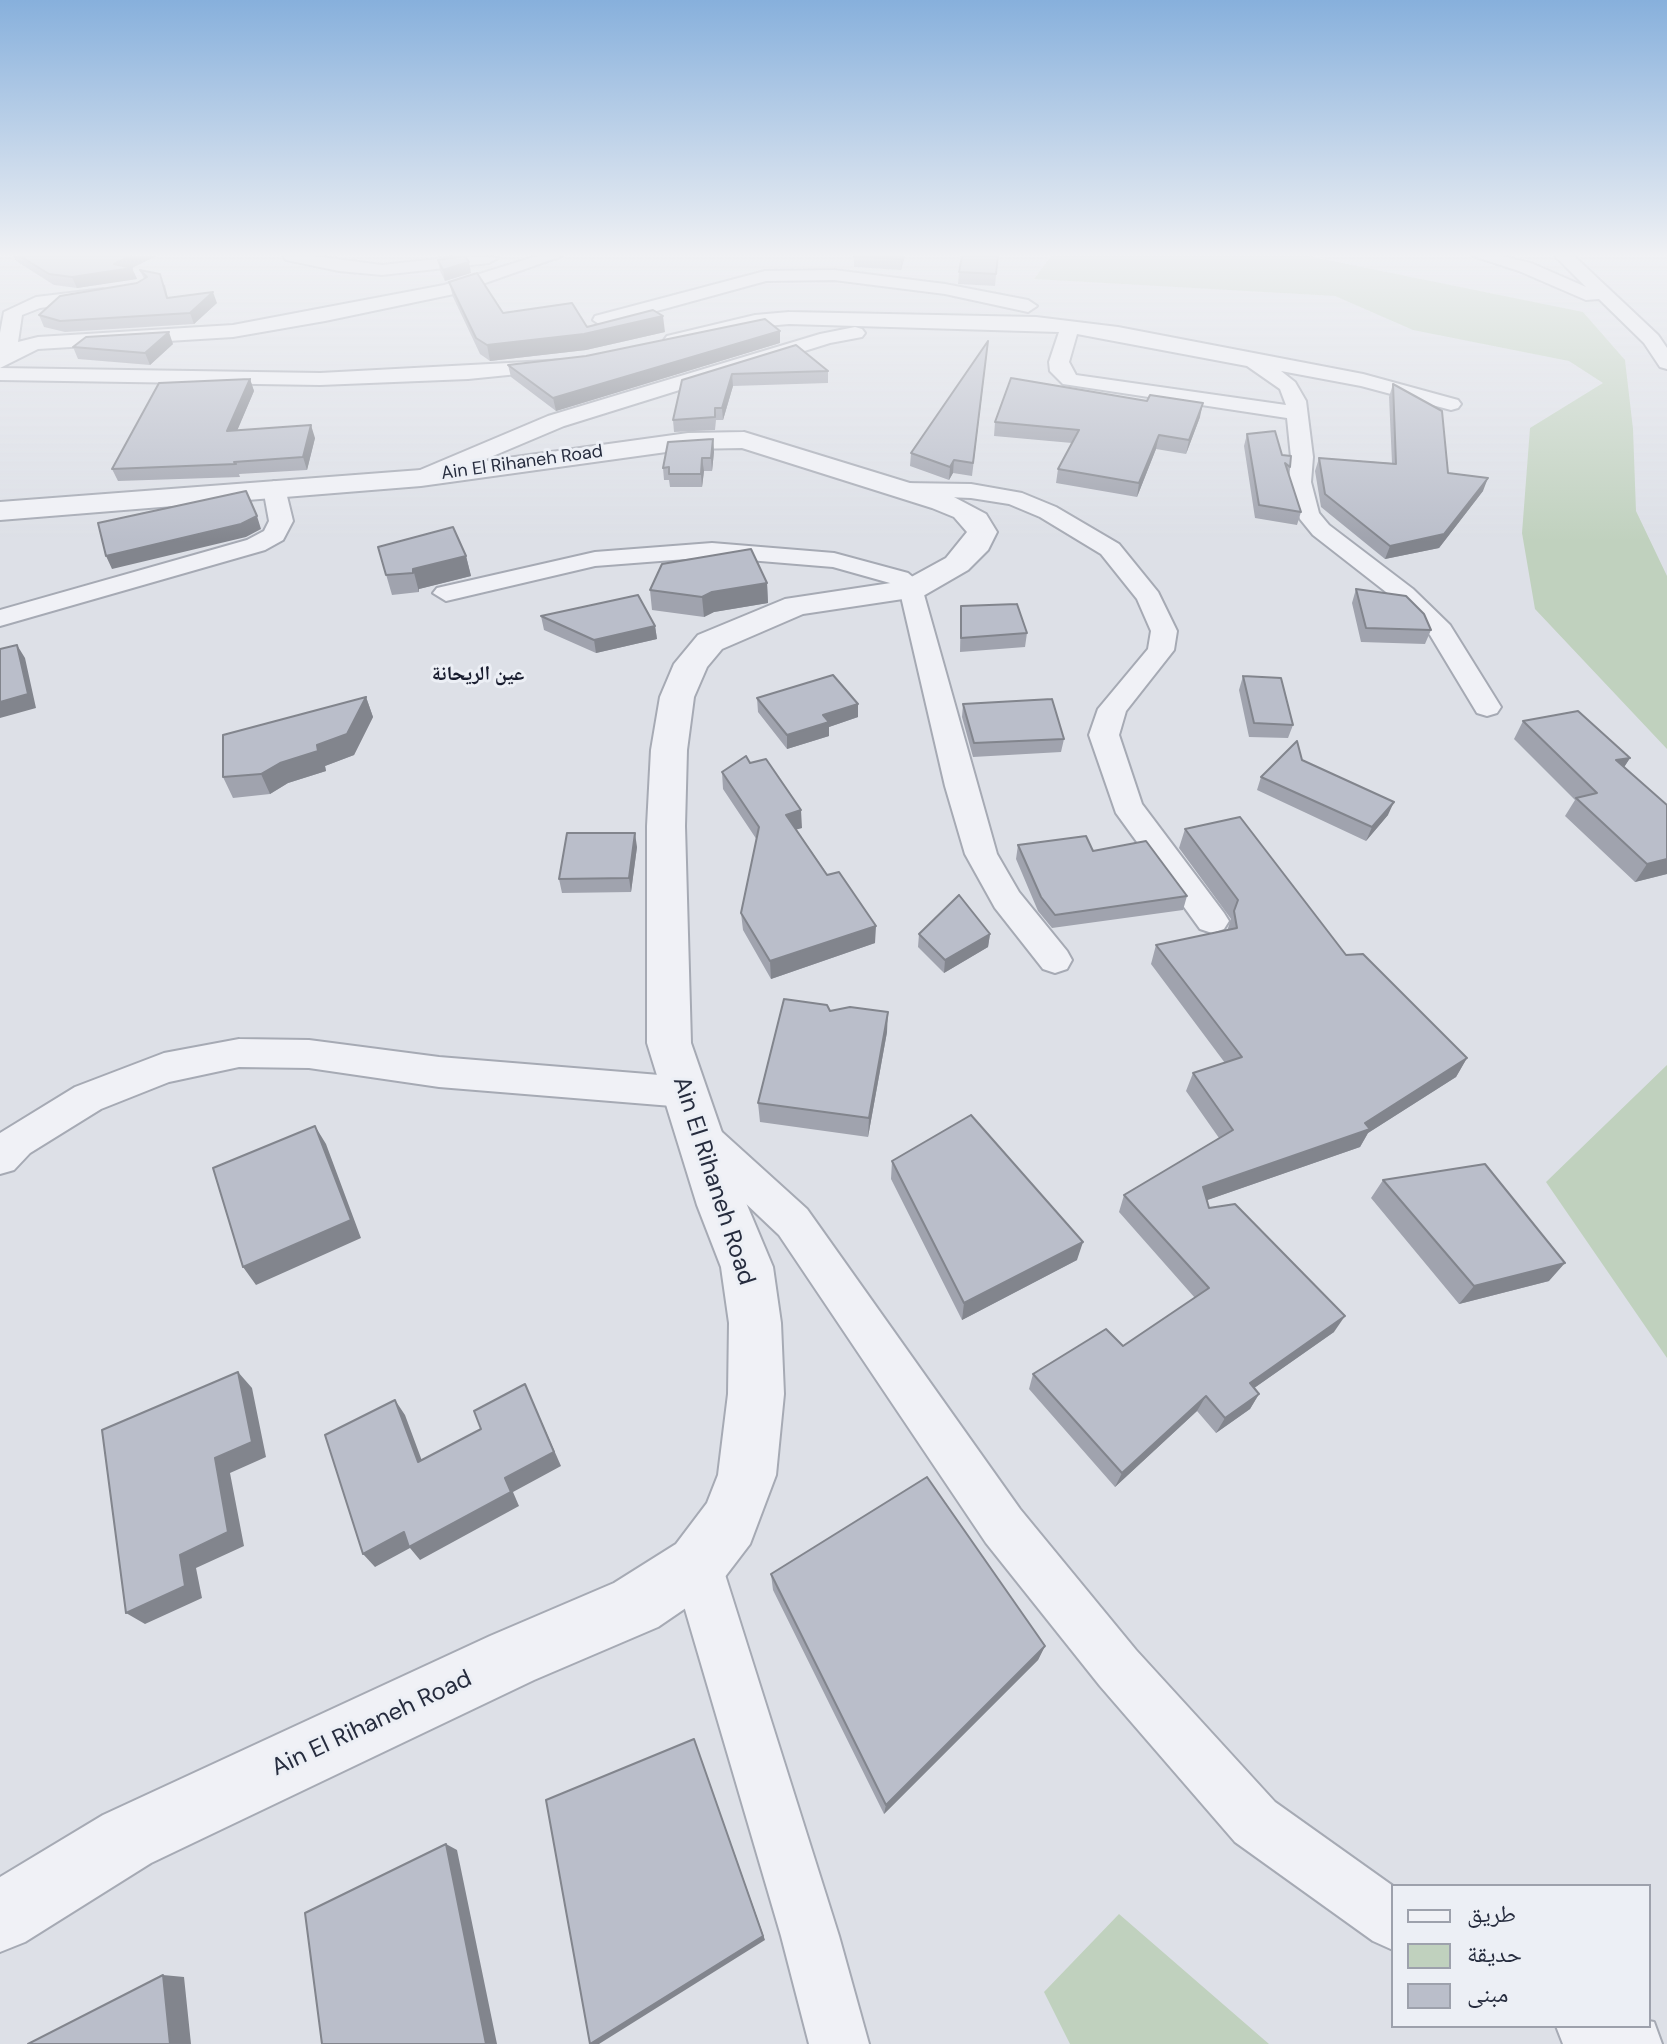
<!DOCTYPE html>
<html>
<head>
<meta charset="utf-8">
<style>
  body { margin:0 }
  #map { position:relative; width:1667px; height:2044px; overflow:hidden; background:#dde0e7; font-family:"DM Sans","Noto Naskh Arabic",sans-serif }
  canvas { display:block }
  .legend { position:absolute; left:1391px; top:1884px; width:260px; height:144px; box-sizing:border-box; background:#eceff5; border:2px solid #9da1ac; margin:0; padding:10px 14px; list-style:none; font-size:24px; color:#262c3e }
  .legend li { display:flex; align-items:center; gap:16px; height:40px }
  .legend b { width:40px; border:2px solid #9da1ac }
</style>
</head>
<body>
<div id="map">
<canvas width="1667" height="2044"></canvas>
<ul class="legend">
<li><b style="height:10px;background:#f0f1f6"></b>طريق</li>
<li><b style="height:22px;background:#c0d1be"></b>حديقة</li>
<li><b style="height:22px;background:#babeca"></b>مبنى</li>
</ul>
</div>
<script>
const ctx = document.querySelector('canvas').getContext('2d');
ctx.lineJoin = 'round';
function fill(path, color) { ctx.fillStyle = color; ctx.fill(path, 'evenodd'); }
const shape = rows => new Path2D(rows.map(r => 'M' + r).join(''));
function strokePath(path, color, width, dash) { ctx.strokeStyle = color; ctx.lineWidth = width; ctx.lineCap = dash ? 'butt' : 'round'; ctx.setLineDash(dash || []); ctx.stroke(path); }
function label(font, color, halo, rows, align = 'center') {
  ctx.font = font + ' "DM Sans","Noto Naskh Arabic",sans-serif'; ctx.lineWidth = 6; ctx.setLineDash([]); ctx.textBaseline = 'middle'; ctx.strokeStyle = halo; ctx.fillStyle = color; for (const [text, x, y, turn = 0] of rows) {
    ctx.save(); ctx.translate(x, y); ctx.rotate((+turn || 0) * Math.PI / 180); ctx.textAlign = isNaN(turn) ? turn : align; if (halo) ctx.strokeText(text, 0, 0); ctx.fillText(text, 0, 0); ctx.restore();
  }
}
fill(shape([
  [1051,256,1308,256,1583,312,1625,360,1633,429,1636,511,1667,576,1667,749,1535,609,1522,533,1530,428,1603,383,1569,361,1413,330,1335,296,1034,279],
  [1667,1065,1667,1358,1546,1182],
  [1119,1914,1269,2044,1070,2044,1044,1992]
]), '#c0d1be');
const minor = shape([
  [283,256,314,256,382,265,465,256,498,258,489,263,382,275,339,271,286,260,283,256],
  [537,256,562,256,454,294,325,321,233,337,38,349,0,368,320,373,565,360,568,364,565,368,558,370,468,379,320,385,0,380,0,333,4,312,36,297,103,289,112,294,103,299,40,308,22,315,18,342,38,337,233,325,444,285,537,256],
  [1473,256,1501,256,1531,263,1586,287,1555,256,1574,256,1658,335,1667,348,1667,369,1660,367,1644,343,1599,299,1586,300,1519,271,1473,256],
  [834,270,945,284,1028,300,1037,306,1028,312,945,294,834,280,766,281,602,326,593,320,595,316,765,271,834,270],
  [789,312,1036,317,1118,327,1363,374,1458,400,1461,404,1458,408,1451,410,1361,386,1281,371,1295,382,1306,401,1313,457,1311,482,1319,513,1329,525,1413,589,1450,625,1501,707,1497,713,1487,716,1477,713,1430,635,1395,599,1313,535,1300,519,1289,482,1291,457,1287,418,1063,384,1050,371,1049,362,1059,332,789,324,755,327,674,346,664,340,667,336,755,315,789,312],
  [1077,334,1247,366,1280,389,1286,405,1076,375,1069,362,1077,334],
  [855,327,862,329,865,333,862,337,830,343,564,426,429,483,421,485,410,478,413,473,548,416,820,334,855,327],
  [274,481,285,488,293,521,283,540,265,550,0,626,0,610,247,540,264,531,269,521,263,488,274,481],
  [904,483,971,484,1022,493,1056,507,1119,544,1158,592,1177,631,1174,650,1126,711,1119,735,1142,804,1224,913,1229,921,1224,929,1212,933,1200,929,1116,813,1089,735,1098,709,1148,649,1151,631,1137,599,1101,554,1040,517,1009,504,971,498,896,495,892,490,904,483],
  [712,543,834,553,908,573,921,584,997,854,1019,892,1067,951,1072,960,1067,969,1055,973,1043,969,995,908,965,854,945,786,900,592,890,583,833,567,712,557,595,566,446,601,433,593,437,588,595,552,712,543],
  [239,1039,309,1040,439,1057,684,1077,697,1081,703,1092,697,1103,684,1107,439,1087,309,1068,239,1067,169,1082,101,1109,30,1153,14,1170,0,1174,0,1133,75,1087,164,1053,239,1039],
  [698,1118,712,1123,807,1209,1020,1509,1136,1650,1275,1802,1393,1886,1393,1950,1373,1941,1235,1842,1100,1686,986,1543,779,1235,684,1145,679,1134,684,1123,698,1118],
  [697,1540,714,1548,722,1565,839,1936,869,2044,809,2044,781,1936,672,1565,680,1548,697,1540],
  [1649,2021,1654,2022,1662,2044,1563,2044,1556,2026,1649,2026,1649,2021]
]);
const tertiary = shape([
  [744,432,952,496,986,514,997,532,988,550,968,570,923,596,803,614,722,649,707,667,694,697,687,750,685,826,691,1043,747,1205,773,1267,781,1323,784,1394,776,1475,750,1544,718,1586,658,1627,534,1680,151,1863,25,1942,0,1952,0,1877,103,1815,490,1636,614,1583,676,1544,707,1503,718,1475,728,1394,729,1323,721,1267,697,1205,647,1043,647,826,651,750,660,697,674,664,698,635,785,599,904,581,946,558,967,532,954,517,932,508,742,448,688,449,421,486,0,520,0,502,421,470,688,433,744,432]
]);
strokePath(minor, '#a6aab4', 4);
strokePath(tertiary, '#a6aab4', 4);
fill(minor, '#f0f1f6');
fill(tertiary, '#f0f1f6');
fill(shape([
  [13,256,156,256,132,268,137,279,77,288,54,285,16,261],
  [854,256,905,256,901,270,854,267],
  [998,256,995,286,958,284,959,272],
  [438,260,471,273,445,281,440,271],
  [140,270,165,285,168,298,217,303,194,324,65,332,44,327,39,315,137,283,144,279],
  [449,282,503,313,587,327,665,332,586,350,490,361,480,354,453,297],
  [780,343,556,411,511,377,508,365],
  [173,344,150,365,78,359,73,347],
  [796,345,828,371,828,383,733,386,723,420,716,420,715,430,674,432,673,420,682,380],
  [987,353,972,476,953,473,949,480,910,466,911,453],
  [250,379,254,391,237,430,315,438,307,470,239,474,240,477,118,481,112,469],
  [1393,384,1448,473,1483,491,1439,548,1385,559,1321,507,1315,471,1319,458,1392,463,1389,397],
  [1200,417,1186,454,1156,449,1137,497,1056,483,1058,469,1072,443,994,436,995,422],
  [1247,434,1282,455,1290,467,1288,473,1301,512,1297,525,1255,518,1244,446],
  [713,439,714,452,712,471,704,471,702,487,670,487,669,480,664,480,663,468],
  [378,547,466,556,471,576,419,589,419,592,392,595],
  [767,583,768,603,714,612,704,617,652,610,650,590],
  [1356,589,1431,630,1425,644,1361,642,1352,603],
  [961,606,1027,633,1025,647,960,652],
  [541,616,655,626,657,639,596,653,544,630],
  [1243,676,1293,725,1288,738,1249,737,1239,690],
  [366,697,373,717,354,755,325,766,326,771,288,783,270,794,233,798,223,777],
  [757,698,858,717,829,727,829,736,787,749,758,712],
  [963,704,1064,739,1061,752,973,757,962,717],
  [1523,721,1630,758,1624,767,1667,874,1635,882,1565,816,1575,800,1514,739],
  [722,772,802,828,796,829,875,943,771,979,743,930,741,913,757,840,723,789],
  [1261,777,1388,815,1366,841,1257,790],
  [1185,829,1346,955,1467,1058,1456,1077,1368,1133,1360,1147,1207,1200,1209,1208,1334,1332,1254,1388,1259,1394,1250,1409,1216,1433,1197,1411,1115,1487,1029,1389,1033,1374,1123,1346,1195,1298,1119,1212,1124,1195,1219,1138,1186,1091,1193,1073,1225,1063,1151,964,1156,945,1227,931,1231,919,1179,848],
  [1018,845,1093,851,1187,896,1183,910,1052,928,1038,911,1016,859],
  [637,847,631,892,562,893,559,879],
  [919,934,990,934,988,947,944,973,918,947],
  [830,1011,887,1032,868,1137,760,1122,758,1103],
  [892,1161,1077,1260,962,1320,891,1179],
  [1383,1180,1549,1281,1459,1304,1371,1198],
  [771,1574,1045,1646,1038,1660,884,1814,773,1590]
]), '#a0a3ae');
fill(shape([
  [131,256,156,256,132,268,137,279,77,288,72,277,114,264],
  [902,256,905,256,901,270,901,259],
  [469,262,471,273,445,281,443,270],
  [213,292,217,303,194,324,190,313],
  [663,316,665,332,586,350,490,361,487,345],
  [780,331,780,343,556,411,553,398],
  [169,332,173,344,150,365,145,353],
  [732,374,733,386,723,420,722,408],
  [250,379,254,391,232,443,227,431],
  [1203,403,1200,417,1186,454,1189,440],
  [311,425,315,438,307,470,303,457],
  [1159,435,1156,449,1137,497,1139,483],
  [713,439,714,452,712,471,711,458],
  [702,458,704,471,702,487,701,474],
  [954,460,953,473,949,480,950,467],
  [1488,478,1483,491,1439,548,1385,559,1390,546],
  [257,516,261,529,246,537,112,569,106,556],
  [466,556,471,576,419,589,419,592,413,569],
  [767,583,768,603,714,612,704,617,702,597,712,592],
  [655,626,657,639,596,653,594,640],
  [17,645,25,658,36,708,0,718,0,702],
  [366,697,373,717,354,755,325,766,326,771,288,783,270,794,261,774,280,763,317,745],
  [858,704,858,717,829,727,829,736,787,749,787,735,823,715],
  [1630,758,1619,775,1616,760],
  [1394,802,1388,815,1366,841,1372,827],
  [801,810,802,828,787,832,786,815],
  [635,833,637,847,631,892,629,878],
  [1667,859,1667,874,1635,882,1647,864],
  [876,926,875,943,771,979,770,961],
  [990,934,988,947,944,973,945,960],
  [888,1012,887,1032,868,1137,869,1118],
  [1467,1058,1456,1077,1368,1133,1360,1147,1196,1204,1203,1187,1365,1123],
  [315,1126,326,1144,361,1238,256,1285,243,1267],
  [1083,1242,1077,1260,962,1320,964,1303],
  [1565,1263,1549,1281,1459,1304,1474,1286],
  [1345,1316,1334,1332,1240,1398,1250,1383],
  [238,1372,252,1388,266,1457,230,1473,244,1546,196,1568,202,1598,145,1624,126,1613,180,1555,215,1458],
  [525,1384,561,1466,513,1492,519,1506,420,1560,410,1548,375,1567,363,1554,505,1478],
  [1259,1394,1250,1409,1216,1433,1225,1418],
  [1206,1396,1197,1411,1115,1487,1122,1473],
  [395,1400,405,1415,428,1477,418,1462],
  [1045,1646,1038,1660,884,1814,886,1805],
  [694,1739,765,1940,599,2044,591,2044],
  [446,1844,457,1850,497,2044,486,2044],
  [163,1975,184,1977,191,2044,170,2044]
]), '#82858d');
const building = shape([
  [20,256,131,256,114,264,132,268,72,277,49,274,20,256],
  [465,256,469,262,443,270,438,260,465,256],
  [854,256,902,256,901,259,854,256],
  [962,256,998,256,996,274,959,272,962,256],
  [140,270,160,274,167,298,213,292,190,313,60,321,39,315,60,296,137,283,147,277,140,270],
  [477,273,503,313,572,303,587,327,653,310,663,316,584,334,487,345,476,338,449,282,477,273],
  [765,319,780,331,553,398,508,365,586,356,765,319],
  [169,332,145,353,73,347,86,337,169,332],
  [988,341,973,463,954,460,950,467,911,453,988,341],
  [796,345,828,371,732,374,722,408,715,408,715,417,673,420,682,380,796,345],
  [1011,378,1147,401,1150,395,1203,403,1189,440,1159,435,1139,483,1058,469,1079,430,995,422,1011,378],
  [250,379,227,431,311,425,303,457,234,462,236,464,112,469,159,383,250,379],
  [1393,384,1442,411,1448,473,1488,478,1444,534,1390,546,1325,494,1319,458,1396,464,1393,384],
  [1275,431,1282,455,1291,456,1290,467,1285,463,1301,512,1259,505,1247,434,1275,431],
  [713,439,711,458,702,458,701,474,669,474,669,467,663,468,668,442,713,439],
  [246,491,257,516,241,524,106,556,98,523,246,491],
  [453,527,466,556,413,569,413,573,386,575,378,547,453,527],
  [751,549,767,583,712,592,702,597,650,590,662,564,751,549],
  [1356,589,1406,596,1424,614,1431,630,1366,628,1356,589],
  [638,595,655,626,594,640,541,616,638,595],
  [1017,604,1027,633,961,638,961,606,1017,604],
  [17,645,28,694,0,702,0,649,17,645],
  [833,675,858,704,823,715,829,722,787,735,757,698,833,675],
  [1243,676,1281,678,1293,725,1254,723,1243,676],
  [366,697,347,734,317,745,318,751,280,763,261,774,223,777,223,735,366,697],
  [1052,699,1064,739,974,743,963,704,1052,699],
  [1578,711,1630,758,1616,760,1667,805,1667,859,1647,864,1576,798,1597,793,1523,721,1578,711],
  [1297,741,1302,760,1394,802,1372,827,1261,777,1297,741],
  [746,756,750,763,766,759,801,810,786,815,827,875,839,872,876,926,770,961,741,913,759,827,722,772,746,756],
  [1240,817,1346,955,1363,954,1467,1058,1365,1123,1370,1129,1203,1187,1209,1208,1235,1204,1345,1316,1250,1383,1259,1394,1225,1418,1206,1396,1122,1473,1033,1374,1106,1329,1123,1346,1209,1288,1124,1195,1233,1130,1193,1073,1242,1057,1156,945,1237,928,1234,911,1238,900,1185,829,1240,817],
  [567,833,635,833,629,878,559,879,567,833],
  [1086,836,1093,851,1146,841,1187,896,1055,915,1041,897,1018,845,1086,836],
  [959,895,990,934,945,960,919,934,959,895],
  [784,999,827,1005,830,1011,850,1007,888,1012,869,1118,758,1103,784,999],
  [971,1115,1083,1242,964,1303,892,1161,971,1115],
  [315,1126,351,1220,243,1267,213,1168,315,1126],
  [1485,1164,1565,1263,1474,1286,1383,1180,1485,1164],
  [238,1372,252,1442,215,1458,228,1532,180,1555,185,1586,126,1613,102,1430,238,1372],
  [525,1384,554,1452,505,1478,511,1492,409,1547,404,1532,363,1554,325,1435,395,1400,418,1462,481,1429,474,1411,525,1384],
  [927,1477,1045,1646,886,1805,771,1574,927,1477],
  [694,1739,763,1936,590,2044,546,1800,694,1739],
  [446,1844,486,2044,322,2044,305,1913,446,1844],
  [163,1975,170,2044,28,2044,163,1975]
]);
fill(building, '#babeca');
strokePath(building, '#82858d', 2);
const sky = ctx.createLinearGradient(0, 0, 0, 542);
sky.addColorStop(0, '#87b0dc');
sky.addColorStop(0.47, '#f0f1f4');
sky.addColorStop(1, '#f0f1f400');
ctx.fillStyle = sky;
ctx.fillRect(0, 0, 1667, 542);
label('18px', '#262c3e', '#eceff5', [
  ["Ain El Rihaneh Road",522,463,-8]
]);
label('bold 20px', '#191d2f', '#eceff5', [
  ["عين الريحانة",478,675]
]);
label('24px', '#262c3e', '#eceff5', [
  ["Ain El Rihaneh Road",713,1181,72],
  ["Ain El Rihaneh Road",372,1724,-25]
]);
</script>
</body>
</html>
